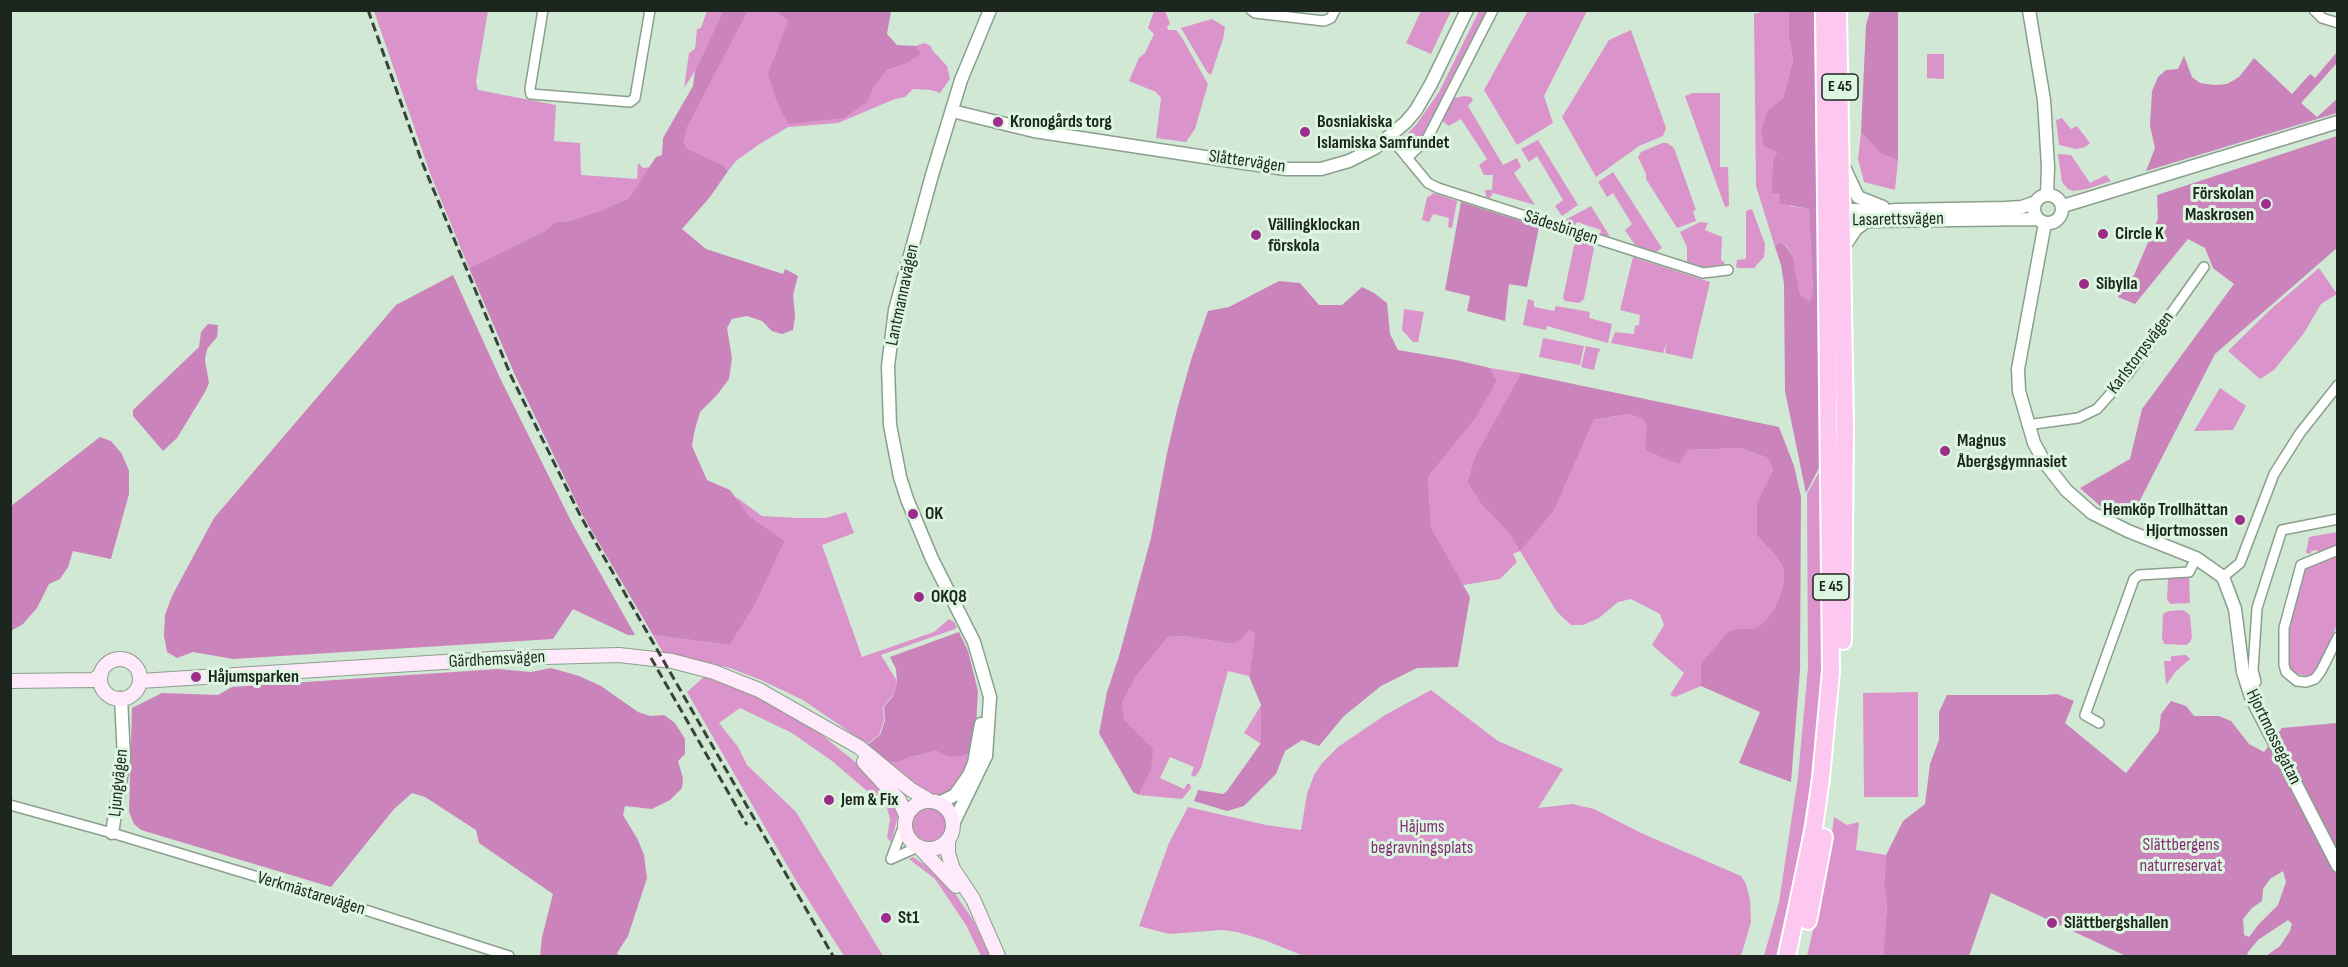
<!DOCTYPE html>
<html>
<head>
<meta charset="utf-8">
<style>
  body { margin:0 }
  #map { position:relative; width:2348px; height:967px; overflow:hidden; background:#d0e8d4; font-family:"Sofia Sans Condensed",sans-serif }
  canvas { display:block }
  .frame { position:absolute; inset:0; border:12px solid #1d261e; pointer-events:none }
</style>
</head>
<body>
<div id="map">
<canvas width="2348" height="967"></canvas>
<div class="frame"></div>
</div>
<script>
const ctx = document.querySelector('canvas').getContext('2d');
ctx.lineJoin = 'round';
function fill(path, color) { ctx.fillStyle = color; ctx.fill(path, 'evenodd'); }
const shape = rows => new Path2D(rows.map(r => 'M' + r).join(''));
function strokePath(path, color, width, dash) { ctx.strokeStyle = color; ctx.lineWidth = width; ctx.lineCap = dash ? 'butt' : 'round'; ctx.setLineDash(dash || []); ctx.stroke(path); }
function label(font, color, halo, rows, align = 'center') {
  ctx.font = font + ' "Sofia Sans Condensed",sans-serif'; ctx.lineWidth = 6; ctx.setLineDash([]); ctx.textBaseline = 'middle'; ctx.strokeStyle = halo; ctx.fillStyle = color; for (const [text, x, y, turn = 0] of rows) {
    ctx.save(); ctx.translate(x, y); ctx.rotate((+turn || 0) * Math.PI / 180); ctx.textAlign = isNaN(turn) ? turn : align; if (halo) ctx.strokeText(text, 0, 0); ctx.fillText(text, 0, 0); ctx.restore();
  }
}
fill(shape([
  [374,11,488,11,476,81,478,90,556,105,554,141,580,143,581,175,637,179,638,163,643,168,650,167,629,198,602,210,569,221,555,222,545,231,469,268,430,173],
  [707,11,723,11,695,71,684,88,689,53,695,49,697,29,701,28],
  [748,11,774,11,788,21,781,44,867,102,872,88,887,70,908,63,921,54,916,46,924,43,931,46,932,50,947,66,950,79,940,93,931,90,913,89,905,97,895,99,838,123,788,127,758,145,736,161,728,171,723,165,688,149,684,143,687,128],
  [1154,11,1163,11,1166,13,1170,24,1167,26,1168,30,1176,30,1181,36,1208,84,1195,129,1186,142,1156,138,1161,98,1156,92,1129,81,1139,58,1145,53,1154,34,1148,28],
  [1421,11,1451,11,1431,54,1406,43],
  [1479,11,1489,11,1416,147,1406,148,1402,143,1403,138,1416,125,1439,92],
  [1528,11,1587,11,1544,96,1553,123,1517,145,1484,90],
  [1765,11,1789,11,1789,39,1793,60,1783,98,1768,110,1777,152,1773,161,1771,192,1780,193,1790,206,1809,209,1813,291,1810,303,1800,294,1793,257,1787,246,1780,242,1775,247,1756,186,1754,14],
  [1212,19,1225,27,1223,39,1211,75,1207,72,1181,28],
  [1631,30,1666,128,1663,136,1639,146,1596,177,1562,117,1609,40],
  [1927,54,1944,54,1944,79,1927,78],
  [1693,93,1720,93,1720,167,1728,167,1729,206,1725,207,1685,96],
  [1464,96,1471,97,1473,100,1468,106,1503,165,1517,158,1521,167,1514,173,1535,205,1493,193,1490,198,1486,197,1485,190,1492,190,1493,175,1484,175,1479,165,1487,159,1461,119,1449,126,1441,120,1450,102,1455,98],
  [2062,118,2071,129,2077,126,2090,143,2085,147,2076,149,2059,145,2056,120],
  [1861,132,1881,154,1898,160,1895,190,1864,182,1858,159],
  [1538,140,1578,205,1562,216,1555,206,1563,200,1537,156,1529,162,1521,149],
  [1662,143,1667,143,1674,148,1696,210,1693,211,1696,221,1677,228,1646,179,1646,174,1638,157,1641,152],
  [2058,154,2071,155,2090,183,2106,175,2111,181,2087,189,2073,191,2068,189,2062,182],
  [1613,172,1662,248,1656,252,1635,245,1625,230,1632,224,1613,193,1607,197,1598,182],
  [1433,193,1457,201,1452,228,1448,227,1449,218,1433,214,1429,222,1422,220,1427,197,1430,196],
  [1591,206,1609,235,1608,237,1600,235,1601,230,1577,222,1575,226,1565,224,1565,220],
  [1752,209,1765,244,1764,257,1754,268,1739,268,1736,267,1737,260,1746,259,1746,211],
  [1700,222,1708,223,1705,230,1722,237,1721,260,1725,263,1721,266,1702,267,1687,262,1687,247,1680,232],
  [1579,240,1591,243,1594,248,1584,299,1579,303,1565,301,1563,298,1574,246],
  [1633,257,1710,282,1692,359,1665,353,1667,342,1663,353,1611,343,1615,332,1634,334,1635,326,1639,325,1640,315,1620,310],
  [2319,268,2337,294,2321,304,2304,333,2274,370,2260,379,2228,351,2271,309],
  [1528,299,1534,301,1534,307,1554,311,1556,306,1590,312,1589,318,1612,324,1608,343,1547,326,1546,330,1523,325],
  [1404,309,1424,312,1418,342,1413,342,1402,330],
  [1543,338,1584,346,1580,365,1539,357],
  [1586,346,1601,349,1598,353,1594,370,1581,367],
  [1490,368,1521,373,1475,456,1467,482,1481,504,1509,533,1520,550,1554,511,1594,420,1628,414,1643,419,1647,427,1679,464,1687,450,1740,448,1768,458,1773,470,1757,502,1757,536,1775,555,1783,567,1784,580,1780,596,1774,609,1765,621,1754,629,1738,629,1701,664,1701,686,1675,697,1670,695,1684,673,1652,645,1664,625,1660,614,1631,599,1618,602,1599,618,1583,625,1571,625,1557,612,1520,551,1513,554,1517,562,1500,579,1463,585,1431,527,1428,477,1476,416,1497,381],
  [2220,388,2246,406,2233,430,2194,431],
  [1819,472,1820,475,1822,649,1819,713,1810,787,1797,865,1776,956,1764,956,1779,902,1798,777,1808,668,1807,494],
  [736,497,762,516,797,518,826,518,846,512,854,533,822,545,862,657,934,632,949,619,954,622,957,627,955,629,881,655,897,681,893,695,883,707,884,721,879,735,867,744,803,700,761,680,730,668,663,653,653,635,730,645,754,607,785,541,748,515,741,508],
  [2337,532,2337,546,2319,553,2316,550,2311,551,2311,554,2306,553,2309,537],
  [2337,555,2337,625,2315,674,2306,676,2292,672,2288,669,2288,629,2304,565],
  [2189,577,2190,603,2171,604,2167,600,2168,579],
  [2183,610,2190,615,2192,638,2190,642,2186,645,2164,644,2162,638,2163,614,2169,611],
  [1249,628,1255,634,1249,676,1228,671,1201,768,1195,777,1191,775,1194,767,1170,757,1160,778,1184,789,1187,784,1190,784,1191,788,1182,799,1139,795,1151,770,1125,721,1122,703,1137,675,1168,637,1184,636,1232,644],
  [2186,655,2190,659,2176,671,2166,685,2164,661,2171,661,2171,656],
  [705,676,745,690,812,727,864,769,893,800,899,813,891,842,887,838,890,819,887,808,832,761,792,733,740,708,719,723,738,747,747,765,796,812,883,956,844,956,795,879,687,692],
  [1274,684,1263,745,1244,733],
  [1431,690,1498,741,1563,769,1538,808,1572,804,1594,809,1641,833,1741,876,1746,884,1750,900,1751,922,1741,956,1304,956,1264,940,1237,932,1222,930,1169,934,1139,926,1169,843,1188,807,1266,825,1301,830,1307,794,1314,775,1323,762,1338,747,1385,715],
  [1918,692,1918,797,1864,797,1863,693],
  [975,744,971,764,958,787,941,797,934,797,916,788,887,763,899,762,910,757,936,751,950,757],
  '908 826a20 20 0 1 1 40 0a20 20 0 1 1-40 0Z',
  [1834,817,1847,825,1859,822,1856,850,1886,855,1884,883,1887,908,1883,956,1807,956,1827,870],
  [913,857,937,873,949,885,973,920,990,956,981,956,966,925,935,879,909,859]
]), '#db94cb');
fill(shape([
  [723,11,748,11,687,128,684,143,688,149,723,165,728,171,710,197,682,229,706,249,783,274,785,269,798,276,793,295,795,316,793,330,782,334,772,331,762,321,747,316,732,319,727,328,732,358,729,379,717,395,700,412,694,433,692,446,707,480,730,490,748,515,785,541,754,607,730,645,653,635,583,516,515,375,469,268,545,231,555,222,569,221,602,210,629,198,656,157,662,155,663,138,693,86,695,71],
  [774,11,891,11,887,34,897,45,916,46,921,54,908,63,887,70,873,88,867,102,844,118,788,124,775,97,768,74,788,21],
  [1789,11,1814,11,1820,466,1806,493,1785,391,1784,284,1781,265,1775,247,1780,242,1786,246,1793,257,1800,294,1810,302,1813,291,1809,209,1779,203,1780,193,1771,193,1773,161,1777,152,1764,146,1761,131,1768,110,1783,98,1793,60,1789,39],
  [1870,11,1898,11,1898,160,1881,154,1861,132,1866,25],
  [2337,52,2337,63,2301,103,2317,117,2337,99,2337,113,2146,171,2155,148,2150,126,2152,91,2158,77,2166,70,2178,69,2184,56,2192,77,2200,83,2215,85,2227,84,2239,77,2254,58,2292,94,2310,74,2315,78],
  [2337,136,2337,248,2215,354,2135,510,2116,504,2108,513,2080,488,2130,459,2142,409,2234,284,2213,268,2205,248,2188,239,2135,304,2118,297,2126,284,2134,275,2158,219,2157,195],
  [1461,202,1539,227,1527,287,1509,284,1505,321,1467,311,1470,296,1445,290],
  [453,275,501,380,572,523,635,635,628,635,573,609,553,639,233,659,193,652,177,658,167,652,164,636,165,615,172,596,214,518,396,305],
  [1279,281,1300,283,1319,305,1342,305,1362,287,1374,293,1387,303,1390,334,1398,350,1456,360,1490,368,1497,381,1476,417,1428,477,1431,527,1470,597,1458,667,1417,668,1381,686,1344,716,1319,746,1302,740,1285,751,1276,774,1244,806,1227,811,1194,801,1198,790,1223,794,1227,791,1261,743,1261,705,1249,676,1255,634,1249,629,1243,638,1232,644,1184,636,1168,637,1137,675,1122,703,1125,721,1153,749,1151,770,1139,795,1133,792,1099,733,1107,692,1119,656,1151,538,1167,453,1177,410,1191,360,1208,311,1229,307],
  [208,324,218,325,217,337,207,349,205,360,209,383,205,392,177,438,163,451,133,416,133,410,199,347,201,332],
  [1521,373,1779,427,1794,466,1801,497,1800,671,1791,782,1739,763,1760,712,1701,686,1701,664,1728,632,1738,629,1754,629,1765,621,1774,609,1780,596,1784,580,1783,567,1775,555,1757,536,1757,502,1773,470,1768,458,1740,448,1688,450,1679,464,1645,450,1647,427,1643,419,1628,414,1594,420,1554,511,1520,551,1509,533,1481,504,1467,482,1475,456],
  [100,437,111,441,122,454,129,471,129,494,111,559,73,551,68,567,60,579,49,584,37,608,23,624,11,631,11,506],
  [959,632,968,651,978,691,975,744,969,753,960,756,950,757,936,751,910,757,899,762,887,763,867,745,880,735,885,721,884,707,893,696,897,682,896,669,890,657],
  [551,668,579,676,601,686,638,712,650,716,664,715,675,723,685,739,685,754,678,761,683,778,682,788,670,800,652,809,625,806,623,815,638,840,644,855,647,878,628,936,617,953,619,956,540,956,542,937,553,894,479,843,476,830,425,797,412,793,394,809,331,887,141,830,134,824,129,812,132,708,162,693,218,695,232,687,498,669,531,672],
  [2057,694,2074,701,2065,723,2126,773,2159,731,2161,714,2171,701,2186,706,2194,716,2219,716,2231,721,2249,744,2264,752,2282,728,2337,723,2337,956,2266,956,2280,946,2290,931,2292,924,2288,920,2258,940,2248,952,2247,956,2126,956,1991,893,1969,956,1883,956,1887,908,1884,883,1886,855,1903,821,1925,804,1930,764,1939,740,1939,712,1947,695,2045,695],
  [2283,871,2286,882,2278,905,2258,925,2249,937,2244,935,2243,919,2252,908,2262,901,2263,889,2270,879]
]), '#cb83bb');
const minor = shape([
  [543,10,530,89,531,94,630,102,635,98,650,10],
  [1251,10,1255,13,1324,21,1331,18,1335,10],
  [2314,10,2322,18,2338,23],
  [1390,137,1428,183,1438,188,1703,273,1728,270],
  [1407,158,1427,139,1493,10],
  [2027,425,2078,418,2097,409,2128,374,2204,267],
  [2338,550,2301,565,2284,628,2284,665,2286,672,2297,681,2306,682,2315,679,2321,671,2338,637],
  [2223,577,2240,563,2274,474,2300,433,2338,385],
  [2256,682,2253,670,2257,608,2282,530,2338,519],
  [2099,723,2085,715,2134,579,2139,575,2189,572,2196,558],
  [10,805,112,833,331,899,509,956],
  [891,859,904,825],
  [891,859,918,847]
]);
const tertiary = shape([
  [2029,10,2044,100,2048,167,2047,195],
  [952,111,1034,131,1238,162,1286,169,1321,169,1349,161,1375,148,1406,122,1416,110,1431,84,1467,10],
  [1843,165,1858,197,1883,207],
  '2034 209a14 14 0 1 1 28 0a14 14 0 1 1-28 0Z',
  [2063,206,2338,122],
  [1833,212,1842,209,1879,212,1896,210,2005,208,2022,207,2036,202],
  [1835,218,1843,221,1867,221,2038,219],
  [2045,223,2018,369,2019,391,2034,443,2045,463,2066,490,2092,513,2128,531,2196,558,2223,577,2235,609,2243,672,2251,697,2338,866],
  [1843,248,1856,229,1867,221],
  [939,803,955,795,969,775,974,763,981,724],
  [953,824,986,756,990,697,974,642,932,559,907,499,900,477,890,425,888,366,895,310,932,175,961,80,990,10],
  [112,833,124,758,121,698]
]);
const secondary = shape([
  '100 679a20 20 0 1 1 40 0a20 20 0 1 1-40 0Z',
  [10,681,94,680,101,674],
  [140,681,508,658,619,655,672,661,714,672,759,690,859,747,910,789,930,801],
  [864,762,899,800,906,815],
  '905 825a24 24 0 1 1 48 0a24 24 0 1 1-48 0Z',
  [948,840,948,853,953,869,973,899,998,956],
  [921,849,956,886]
]);
const trunk = shape([
  [1838,10,1845,427,1843,641],
  [1808,921,1824,837],
  [1787,956,1814,827,1821,778,1831,671,1824,10]
]);
strokePath(minor, '#8aa08d', 12);
strokePath(tertiary, '#8aa08d', 15);
strokePath(secondary, '#8aa08d', 16);
strokePath(trunk, '#fff', 20);
strokePath(minor, '#fff', 9);
strokePath(tertiary, '#fff', 12);
strokePath(secondary, '#feeafa', 14);
strokePath(trunk, '#fcc8f0', 16);
strokePath(shape([
  [368,10,422,162,511,376,581,517,833,956],
  [651,658,747,825]
]), '#374339', 3, [9, 4.5]);
for (const [x, y, r, color] of [
  [998,122,6,"#9d2d8b"],
  [1305,132,6,"#9d2d8b"],
  [2266,204,6,"#9d2d8b"],
  [2103,234,6,"#9d2d8b"],
  [1256,235,6,"#9d2d8b"],
  [2084,284,6,"#9d2d8b"],
  [1945,451,6,"#9d2d8b"],
  [913,514,6,"#9d2d8b"],
  [2240,520,6,"#9d2d8b"],
  [919,597,6,"#9d2d8b"],
  [196,677,6,"#9d2d8b"],
  [829,800,6,"#9d2d8b"],
  [886,918,6,"#9d2d8b"],
  [2052,923,6,"#9d2d8b"]
]) { const dot = new Path2D(); dot.arc(x, y, r, 0, 2 * Math.PI); ctx.fillStyle = color; ctx.fill(dot); strokePath(dot, '#ddf6e1', 2); }
for (const [x, y, w] of [
  [1840,87,36],
  [1831,587,36]
]) { const box = new Path2D(); box.roundRect(x - w / 2, y - 13, w, 26, 4.5); ctx.fillStyle = '#ddf6e1'; ctx.fill(box); strokePath(box, '#1d261e', 1.5); }
label('bold 16px', '#1d261e', null, [
  ["E 45",1840,87],
  ["E 45",1831,587]
]);
label('bold 18px', '#1d261e', '#ddf6e1', [
  ["Kronogårds torg",1010,122],
  ["Bosniakiska",1317,122],
  ["Islamiska Samfundet",1317,143],
  ["Förskolan",2254,194,"right"],
  ["Maskrosen",2254,215,"right"],
  ["Vällingklockan",1268,225],
  ["förskola",1268,246],
  ["Circle K",2115,234],
  ["Sibylla",2096,284],
  ["Magnus",1957,441],
  ["Åbergsgymnasiet",1957,462],
  ["Hemköp Trollhättan",2228,510,"right"],
  ["Hjortmossen",2228,531,"right"],
  ["OK",925,514],
  ["OKQ8",931,597],
  ["Håjumsparken",208,677],
  ["Jem & Fix",841,800],
  ["St1",898,918],
  ["Slättbergshallen",2064,923]
], 'left');
label('18px', '#1d261e', '#ddf6e1', [
  ["Slåttervägen",1247,162,8],
  ["Lasarettsvägen",1898,220,-1],
  ["Sädesbingen",1561,228,18],
  ["Lantmannavägen",903,295,-78],
  ["Karlstorpsvägen",2141,353,-53],
  ["Gärdhemsvägen",497,660,-3],
  ["Hjortmossegatan",2273,737,64],
  ["Ljungvägen",119,783,-84],
  ["Verkmästarevägen",311,894,17]
]);
label('18px', '#853076', '#ddf6e1', [
  ["Håjums",1422,827],
  ["begravningsplats",1422,848],
  ["Slättbergens",2181,845],
  ["naturreservat",2181,866]
]);
</script>
</body>
</html>
